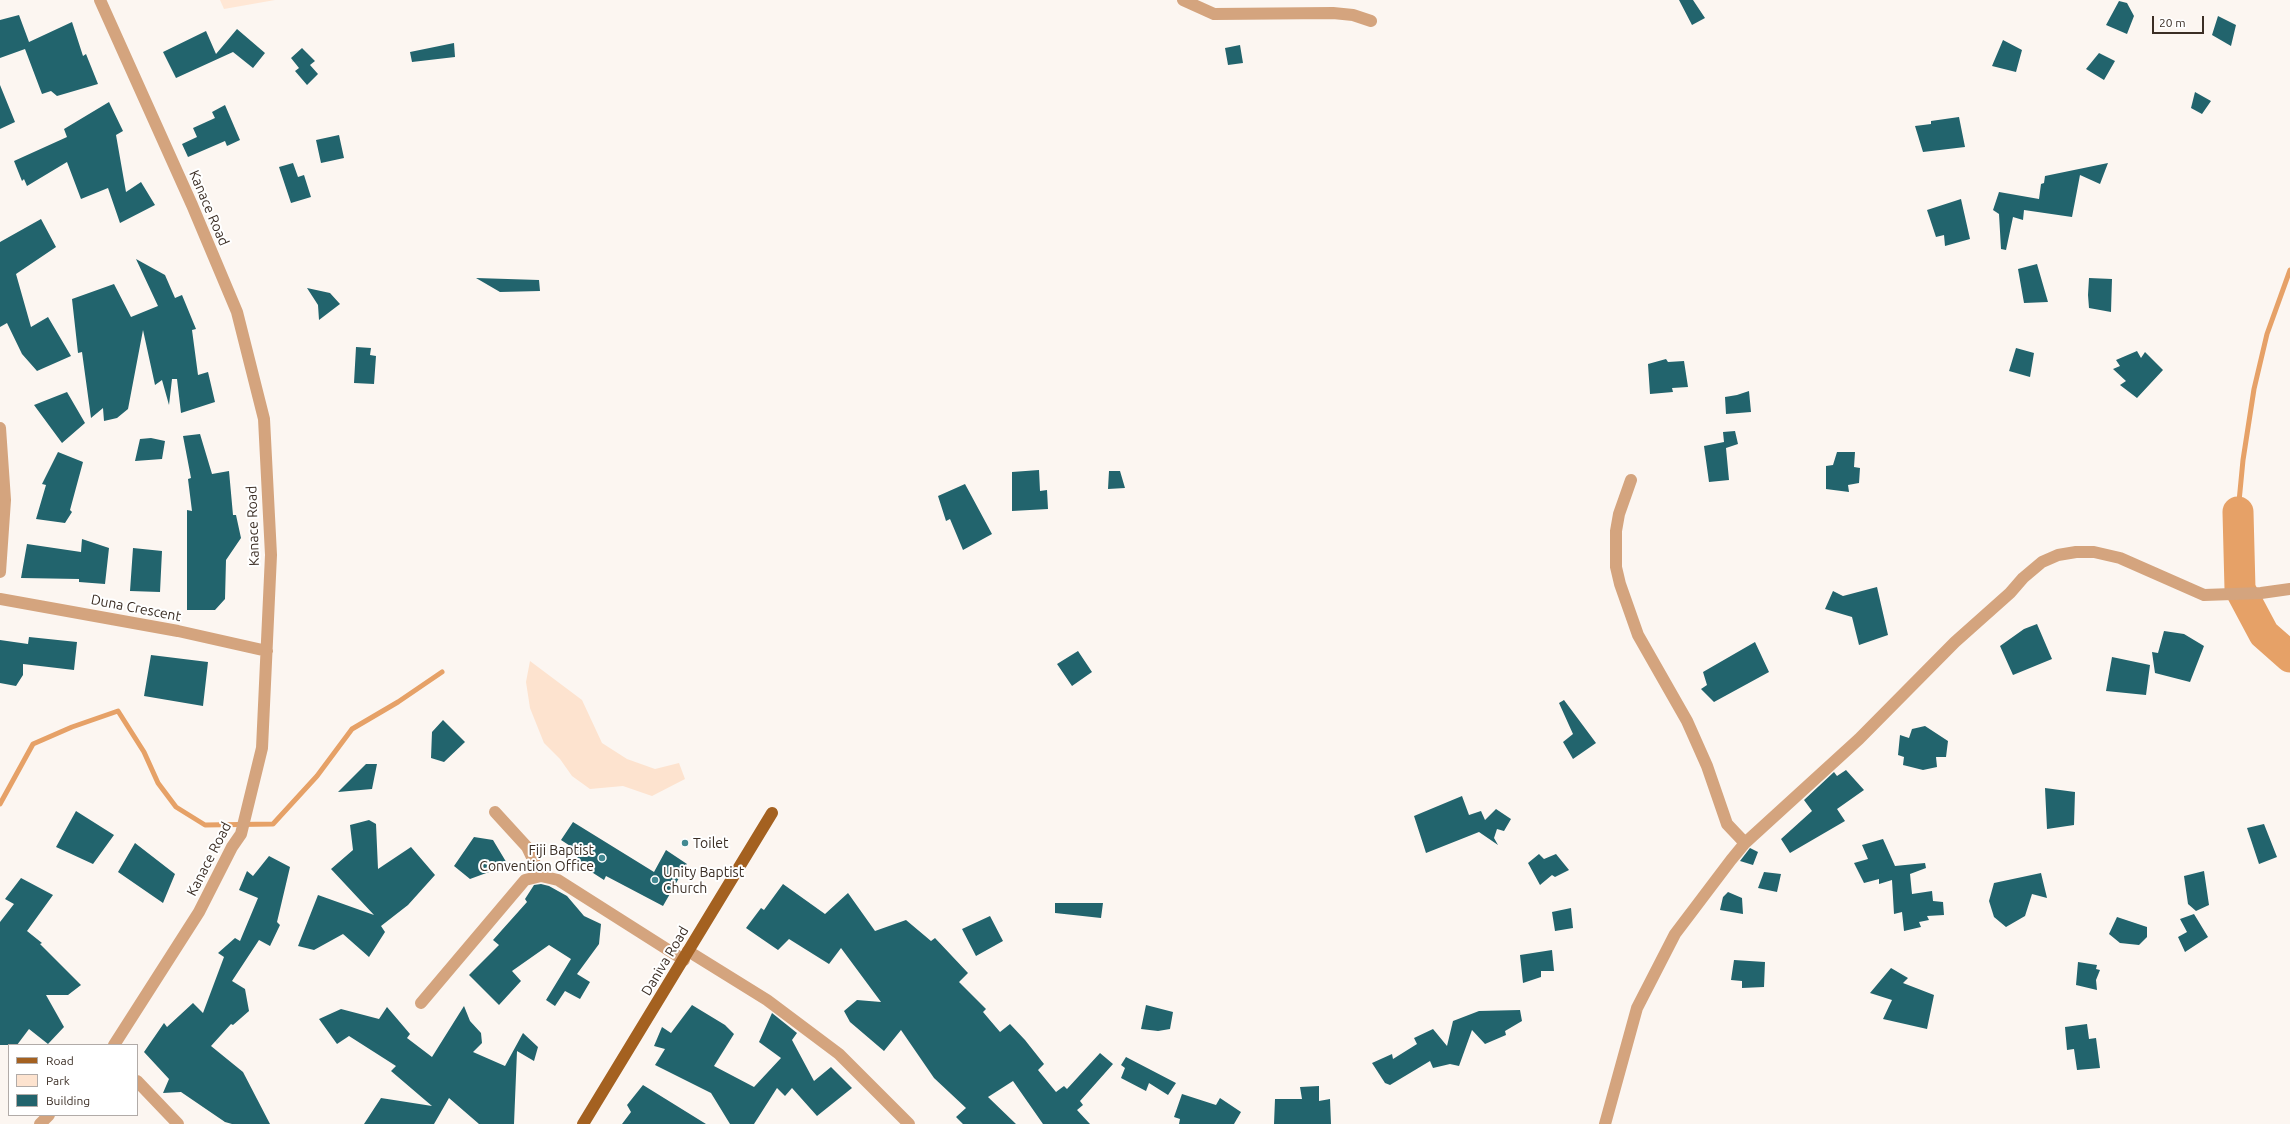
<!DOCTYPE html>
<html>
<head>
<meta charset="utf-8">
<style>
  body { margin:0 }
  #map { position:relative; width:2290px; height:1124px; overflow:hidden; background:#fcf6f1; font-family:Ubuntu,sans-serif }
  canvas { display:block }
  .legend { position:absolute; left:8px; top:1044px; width:130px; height:72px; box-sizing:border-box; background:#fff; border:1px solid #b1aba8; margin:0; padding:5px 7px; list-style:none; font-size:12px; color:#3b2e25 }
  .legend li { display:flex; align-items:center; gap:8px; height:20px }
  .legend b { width:20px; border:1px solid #b1aba8 }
  .scale { position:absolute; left:2152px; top:16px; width:52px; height:18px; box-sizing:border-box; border:2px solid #3b2e25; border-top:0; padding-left:5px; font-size:12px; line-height:14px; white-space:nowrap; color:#3b2e25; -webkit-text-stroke:3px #fff; paint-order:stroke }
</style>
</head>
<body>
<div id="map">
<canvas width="2290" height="1124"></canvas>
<ul class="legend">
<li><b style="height:5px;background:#a46120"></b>Road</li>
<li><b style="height:11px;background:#fde3cf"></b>Park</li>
<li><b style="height:11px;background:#22646d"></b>Building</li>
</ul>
<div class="scale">20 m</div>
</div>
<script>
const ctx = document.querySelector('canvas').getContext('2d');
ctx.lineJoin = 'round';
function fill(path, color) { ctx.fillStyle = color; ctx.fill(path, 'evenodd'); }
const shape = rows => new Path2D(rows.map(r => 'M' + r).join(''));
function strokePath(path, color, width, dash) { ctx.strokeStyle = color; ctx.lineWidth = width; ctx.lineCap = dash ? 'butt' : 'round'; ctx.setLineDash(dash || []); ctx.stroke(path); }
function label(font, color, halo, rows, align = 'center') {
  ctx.font = font + ' Ubuntu,sans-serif'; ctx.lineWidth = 4; ctx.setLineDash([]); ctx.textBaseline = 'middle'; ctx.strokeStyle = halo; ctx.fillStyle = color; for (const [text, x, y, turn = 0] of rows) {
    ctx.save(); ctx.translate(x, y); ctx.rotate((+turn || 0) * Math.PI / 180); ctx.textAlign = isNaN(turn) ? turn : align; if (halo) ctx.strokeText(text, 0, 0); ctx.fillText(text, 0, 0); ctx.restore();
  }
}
fill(shape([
  [220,0,275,0,224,9]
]), '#ffe7d5');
fill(shape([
  [530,661,582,700,602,743,627,759,655,769,679,763,685,779,652,796,623,786,590,789,572,776,560,759,544,743,530,708,526,682]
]), '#fde3cf');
strokePath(shape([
  [2238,512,2243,460,2254,389,2267,334,2290,270],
  [0,804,33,744,72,727,118,711,144,752,158,783,176,807,205,825,273,824,317,776,352,729,398,702,442,672]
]), '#e6a167', 5);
strokePath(shape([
  [2238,512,2240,589,2264,634,2290,657]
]), '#e6a167', 31);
fill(shape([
  [1679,0,1693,0,1705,18,1692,25],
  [2119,1,2127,3,2134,16,2127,34,2106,25],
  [19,15,29,42,72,22,83,56,86,54,98,84,57,96,51,91,42,94,25,49,0,58,0,20],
  [2218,16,2236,25,2231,46,2212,35],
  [237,29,265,53,253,68,233,52,176,78,163,52,206,31,216,54],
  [2003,40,2022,50,2016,72,1992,66],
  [454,43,455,57,412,62,410,52],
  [1240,45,1243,63,1228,65,1225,48],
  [302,48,315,61,310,65,318,74,307,85,295,71,299,68,291,58],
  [2099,53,2115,61,2104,80,2086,69],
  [0,85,15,122,0,129],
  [2195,92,2211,101,2202,114,2191,108],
  [109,102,123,131,116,135,126,192,141,182,155,205,120,223,108,188,81,199,67,162,27,186,24,179,22,181,14,161,67,137,64,129],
  [225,105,240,140,227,146,225,141,188,157,182,144,197,137,193,128,215,118,212,112],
  [1959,117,1965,147,1923,152,1915,126,1931,124,1931,121],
  [339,135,344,158,321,163,316,140],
  [293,163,298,177,304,175,311,197,291,203,279,167],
  [2108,163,2100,184,2080,175,2072,217,2024,210,2023,220,2013,217,2006,250,2001,249,1999,214,1993,210,1999,192,2039,199,2041,184,2044,183,2045,176],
  [1961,199,1970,239,1945,246,1944,235,1936,237,1927,210],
  [41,219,56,247,16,274,31,327,48,317,71,356,37,371,22,354,7,323,0,327,0,242],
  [136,259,165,275,175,298,182,295,196,329,192,330,198,375,208,372,215,402,181,413,177,379,172,379,169,405,162,380,155,385,143,330,128,409,117,418,104,421,103,408,91,418,82,352,78,353,72,299,114,284,131,317,158,306],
  [2037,264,2048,302,2024,303,2018,269],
  [476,278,539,280,540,291,500,292],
  [2089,278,2112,279,2111,312,2089,308,2088,295],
  [307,288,330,293,340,304,319,320,318,305],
  [356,347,371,348,370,355,376,356,374,384,354,383],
  [2016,348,2034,353,2030,377,2009,371],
  [2137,351,2141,358,2145,352,2163,370,2137,398,2120,385,2126,381,2113,369,2120,366,2116,360],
  [1666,359,1668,362,1684,361,1688,387,1672,388,1673,392,1650,394,1648,364],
  [1749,391,1751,412,1726,414,1725,397,1737,395],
  [67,392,85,423,62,443,34,405],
  [1735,431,1738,444,1726,448,1729,480,1709,482,1704,446,1724,442,1723,432],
  [200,434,212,474,229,471,233,515,236,515,241,538,226,560,225,599,215,610,187,610,187,510,192,511,188,479,191,478,183,436],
  [151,438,165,441,162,459,135,461,140,439],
  [58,452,83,462,70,510,72,512,65,523,36,519,46,485,42,484],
  [1837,452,1855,452,1854,467,1860,468,1859,483,1848,485,1849,492,1826,489,1826,466,1833,465],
  [1039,470,1040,491,1047,490,1048,509,1012,511,1012,472],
  [1109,471,1120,471,1125,488,1108,489],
  [965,484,992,534,963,550,950,519,946,521,938,496],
  [82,539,109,548,105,584,79,582,79,579,21,578,27,544,81,552],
  [133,548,162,551,160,592,130,591],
  [1877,587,1888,635,1859,645,1852,617,1825,609,1833,591,1843,596],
  [2037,624,2052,659,2013,675,2000,646,2024,629],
  [2164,631,2184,634,2204,646,2190,682,2155,673,2152,652,2158,653],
  [29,637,77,642,74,670,23,664,23,675,16,686,0,683,0,640,28,644],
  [1755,642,1769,672,1714,702,1701,689,1707,685,1703,672],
  [1078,651,1092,672,1072,686,1057,664],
  [151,655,208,662,203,706,144,696],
  [2112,657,2150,665,2146,695,2106,691],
  [1564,700,1596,743,1573,759,1563,742,1573,734,1559,703],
  [443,720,465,742,444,762,431,758,432,732],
  [1925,726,1948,741,1946,757,1936,757,1937,767,1923,770,1903,765,1904,757,1898,755,1900,735,1909,738,1912,729],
  [366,764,377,764,372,789,338,792],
  [1846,770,1864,790,1837,809,1845,821,1790,853,1781,839,1812,811,1804,800,1834,772,1837,776],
  [2045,788,2075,792,2074,825,2047,829],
  [1462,796,1469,815,1481,811,1485,820,1496,809,1511,819,1504,831,1497,829,1494,838,1498,845,1479,832,1426,853,1414,816],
  [76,811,114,835,93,864,56,847],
  [369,820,376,824,378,869,411,847,435,875,408,905,381,926,385,932,369,957,343,934,314,950,298,946,318,895,374,915,331,869,353,850,350,825],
  [573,822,654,872,666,850,687,864,663,906,606,876,604,880,590,871,575,855,578,851,561,840],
  [2264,824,2277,857,2259,864,2247,828],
  [474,837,493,840,508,865,470,879,454,866],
  [1883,839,1895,866,1925,863,1926,868,1910,874,1912,894,1932,891,1933,901,1943,902,1944,915,1927,916,1929,920,1919,922,1921,927,1904,931,1902,912,1894,914,1892,880,1879,884,1879,879,1864,883,1854,863,1868,859,1862,845],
  [135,843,175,874,163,903,118,872],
  [1750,848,1758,852,1753,865,1740,861],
  [1539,854,1544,859,1556,854,1569,870,1555,877,1552,875,1540,885,1528,863],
  [269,856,290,867,277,922,280,925,270,946,259,940,232,981,245,989,249,1011,233,1025,231,1024,211,1046,243,1072,270,1124,232,1124,225,1122,181,1092,163,1093,169,1079,144,1052,164,1023,167,1027,193,1003,203,1013,224,957,218,953,235,938,240,941,258,898,239,890,247,871,253,876],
  [2204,871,2209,905,2196,911,2188,904,2184,876],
  [1764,872,1781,874,1777,892,1758,888],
  [2041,873,2047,898,2032,894,2025,916,2006,927,1994,917,1989,901,1994,883],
  [21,878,53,895,27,931,42,943,40,944,81,985,68,995,46,995,64,1027,48,1044,29,1029,17,1045,0,1045,0,922,14,904,5,899],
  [541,884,549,886,567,896,584,916,601,924,599,944,577,974,590,982,580,999,565,991,555,1006,546,1000,571,959,549,945,512,971,521,981,499,1005,469,975,499,945,493,940,527,902,525,899,534,885],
  [783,884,825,914,848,893,875,931,906,920,931,941,935,938,968,973,959,982,986,1009,983,1012,1000,1032,1010,1024,1025,1040,1044,1064,1038,1070,1056,1092,1064,1086,1067,1089,1100,1053,1113,1064,1080,1101,1083,1105,1077,1110,1090,1124,1043,1124,1013,1081,988,1097,1016,1124,963,1124,956,1117,966,1108,934,1078,901,1030,884,1051,850,1022,844,1011,857,1000,881,1002,841,948,829,964,789,939,778,950,746,928,761,908,764,910],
  [1728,892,1742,898,1743,914,1720,910,1723,897],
  [1055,903,1103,903,1101,918,1055,913],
  [1571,908,1573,928,1555,931,1552,912],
  [2194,914,2208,937,2185,952,2178,937,2187,932,2180,919],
  [990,916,1003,941,976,956,962,929],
  [2117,917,2147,927,2147,937,2139,945,2120,943,2109,934],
  [1552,950,1554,971,1541,971,1541,977,1523,983,1520,955],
  [1734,960,1765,962,1764,987,1742,988,1742,981,1731,980],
  [2078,962,2097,965,2096,969,2100,970,2096,980,2097,990,2076,985],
  [1891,968,1908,978,1903,983,1934,995,1927,1029,1883,1019,1892,1000,1870,993],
  [692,1005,725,1025,734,1034,714,1066,754,1087,781,1058,759,1042,772,1013,797,1033,792,1040,814,1081,831,1067,852,1088,817,1116,792,1088,785,1096,777,1088,754,1124,730,1124,711,1093,655,1065,665,1049,654,1046,662,1027,671,1033],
  [1146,1005,1173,1012,1170,1029,1158,1031,1141,1029],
  [464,1006,470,1021,481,1033,482,1043,473,1052,505,1066,523,1033,538,1047,534,1061,517,1051,514,1124,479,1124,449,1098,434,1124,364,1124,381,1098,432,1106,391,1071,396,1066,349,1036,337,1044,319,1019,341,1009,379,1019,387,1007,410,1034,407,1038,432,1057],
  [1520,1010,1522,1021,1505,1031,1506,1035,1485,1044,1472,1030,1459,1066,1450,1064,1433,1068,1430,1061,1390,1085,1385,1083,1372,1063,1392,1054,1393,1059,1417,1044,1414,1038,1433,1029,1447,1046,1453,1021,1479,1011],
  [2087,1024,2089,1039,2096,1038,2100,1068,2077,1070,2074,1049,2067,1050,2065,1027],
  [1126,1057,1176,1083,1168,1095,1149,1083,1146,1091,1121,1078,1125,1068,1121,1065],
  [643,1085,706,1124,622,1124,631,1112,627,1105],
  [1319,1086,1319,1101,1330,1099,1331,1124,1274,1124,1275,1099,1302,1099,1300,1087],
  [1182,1094,1216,1105,1220,1098,1241,1112,1234,1124,1179,1124,1180,1119,1174,1117]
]), '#22646d');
strokePath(shape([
  [100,0,192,205,237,312,264,419,271,555,262,748,241,834,232,847,199,912,114,1045],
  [1183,0,1214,14,1333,13,1353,15,1371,21],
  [0,428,5,500,0,572],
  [1631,480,1619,514,1616,531,1616,567,1620,584,1638,635,1687,721,1707,766,1727,824,1745,843],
  [0,599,178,631,267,651],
  [495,812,527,847,541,876],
  [688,951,767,1000,839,1054,909,1124],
  [421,1003,525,880,541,876,558,880,684,960],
  [137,1081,178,1124],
  [40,1124,49,1115],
  [1605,1124,1637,1008,1675,934,1731,860,1745,843,1859,739,1955,642,2010,593,2023,578,2042,562,2058,555,2076,552,2094,552,2120,558,2204,595,2261,593,2290,589]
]), '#d4a47e', 12);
strokePath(shape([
  [583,1124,772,813]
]), '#a46120', 12);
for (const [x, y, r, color] of [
  [685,843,4,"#428992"],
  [602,858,4,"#428992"],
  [655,880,4,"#428992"]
]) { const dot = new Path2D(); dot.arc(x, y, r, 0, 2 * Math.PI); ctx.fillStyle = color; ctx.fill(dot); strokePath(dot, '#fff', 1.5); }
label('14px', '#3b2e25', '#fff', [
  ["Kanace Road",209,208,67],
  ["Kanace Road",253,526,-92],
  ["Duna Crescent",136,608,11],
  ["Kanace Road",209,859,-63],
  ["Daniva Road",665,961,-59]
]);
label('14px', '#3b2e25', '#fff', [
  ["Toilet",693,843],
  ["Fiji Baptist",594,850,"right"],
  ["Convention Office",594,866,"right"],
  ["Unity Baptist",663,872],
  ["Church",663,888]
], 'left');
</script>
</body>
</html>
